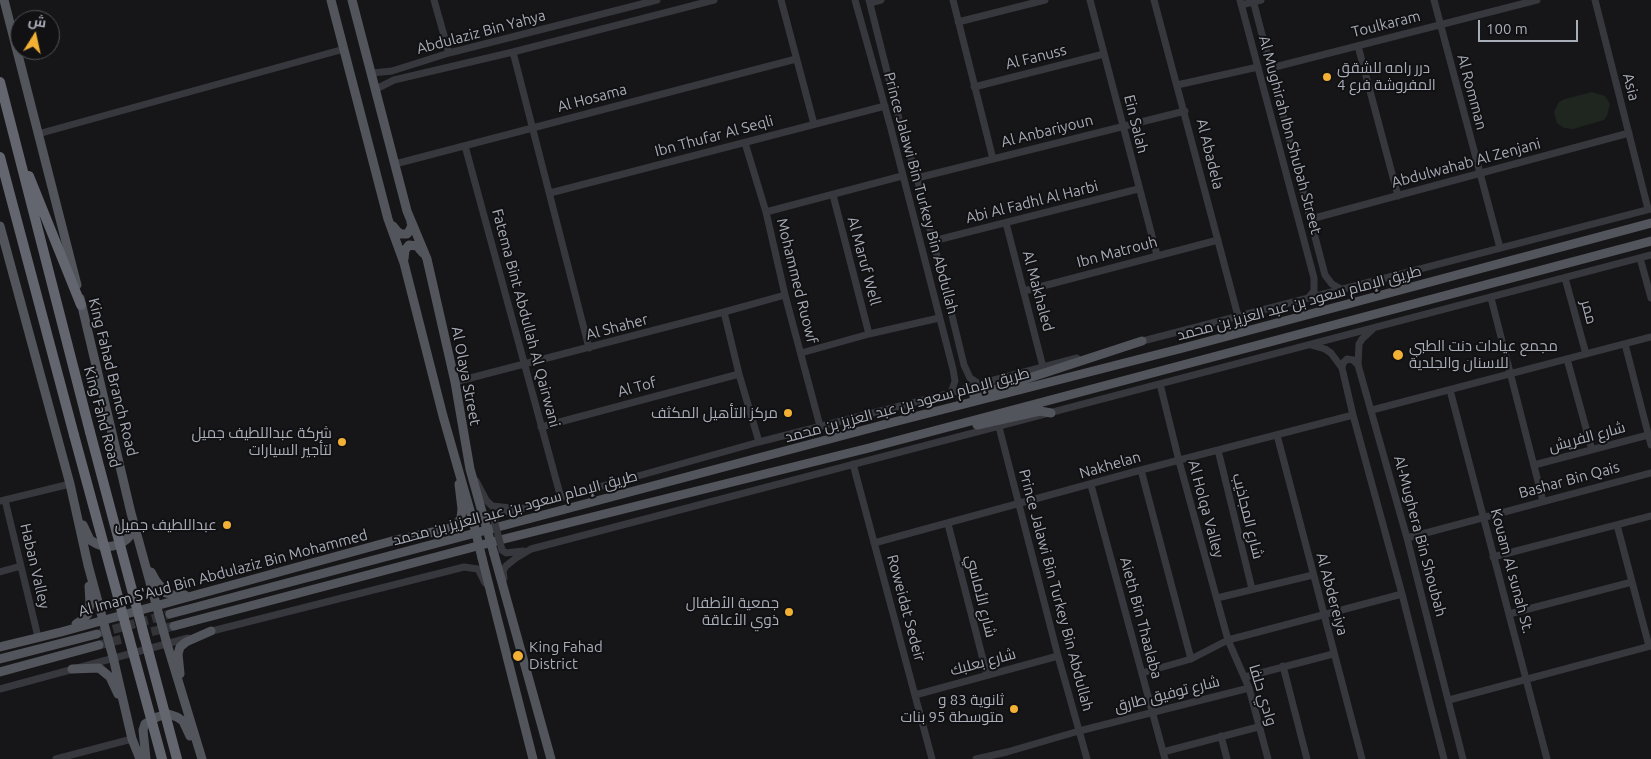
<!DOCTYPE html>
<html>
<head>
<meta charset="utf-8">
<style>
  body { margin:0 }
  #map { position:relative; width:1651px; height:759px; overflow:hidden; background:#161618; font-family:Ubuntu,Cairo,sans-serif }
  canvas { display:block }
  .north { position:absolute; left:10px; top:10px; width:50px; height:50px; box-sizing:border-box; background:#111113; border:1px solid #4d4f55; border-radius:50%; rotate:10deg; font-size:14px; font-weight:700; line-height:20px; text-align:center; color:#a8adb8 }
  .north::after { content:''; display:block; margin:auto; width:18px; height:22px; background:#f2b134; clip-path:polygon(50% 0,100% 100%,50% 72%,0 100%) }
  .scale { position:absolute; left:1478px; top:20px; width:100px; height:22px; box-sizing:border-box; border:2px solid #a8adb8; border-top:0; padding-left:6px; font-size:15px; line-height:18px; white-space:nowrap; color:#a8adb8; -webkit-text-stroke:4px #111113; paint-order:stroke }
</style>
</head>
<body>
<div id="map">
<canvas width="1651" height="759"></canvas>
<div class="north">ش</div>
<div class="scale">100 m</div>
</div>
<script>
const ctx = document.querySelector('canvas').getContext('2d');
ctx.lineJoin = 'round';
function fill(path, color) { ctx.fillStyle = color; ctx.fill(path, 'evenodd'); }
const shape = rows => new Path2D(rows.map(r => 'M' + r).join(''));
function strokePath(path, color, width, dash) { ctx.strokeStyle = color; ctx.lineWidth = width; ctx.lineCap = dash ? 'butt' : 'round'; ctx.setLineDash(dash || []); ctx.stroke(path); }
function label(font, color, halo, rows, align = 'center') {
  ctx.font = font + ' Ubuntu,Cairo,sans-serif'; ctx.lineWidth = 4; ctx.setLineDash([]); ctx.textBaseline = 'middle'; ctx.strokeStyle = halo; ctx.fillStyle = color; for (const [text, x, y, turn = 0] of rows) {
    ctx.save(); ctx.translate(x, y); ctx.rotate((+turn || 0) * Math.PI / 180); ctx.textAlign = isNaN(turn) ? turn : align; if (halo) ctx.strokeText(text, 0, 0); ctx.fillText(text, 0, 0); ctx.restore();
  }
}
fill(shape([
  [1592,92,1605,96,1610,104,1607,116,1604,120,1573,129,1564,128,1557,123,1554,112,1559,102,1565,99]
]), '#1e261f');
strokePath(shape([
  [100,633,170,614],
  [99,645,174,626]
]), '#333438', 9, [9, 4.5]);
strokePath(shape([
  [434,0,449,53],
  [781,0,814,124],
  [855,0,890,125,953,369,955,381,951,393],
  [869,0,900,123,917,178,946,291,964,365,970,378,979,384],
  [953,0,993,159],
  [1090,0,1157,255],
  [1154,0,1238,316],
  [1240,0,1314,278,1314,291,1309,297],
  [1253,0,1325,275,1332,284,1341,289],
  [1434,0,1500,248],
  [1595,0,1648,209],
  [870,3,881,0],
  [1241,5,1261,0],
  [958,22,1045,0],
  [1358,46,1398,196],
  [513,52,589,348],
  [1271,68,1537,0],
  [372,73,392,71,449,53,657,0],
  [1177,85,1258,67],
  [974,87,1104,54],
  [376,89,394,80,513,52,714,0],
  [38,134,344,49],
  [745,143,766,212,785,295,820,426],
  [465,146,561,498],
  [395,164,796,59],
  [917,178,1185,111],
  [550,193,885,106],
  [833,195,869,334],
  [766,212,902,176],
  [1311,219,1629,133],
  [1006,223,1043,367],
  [933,241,1138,189],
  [1640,258,1651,298],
  [1565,278,1586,354],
  [1024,291,1218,240],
  [1491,298,1543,501],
  [724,312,739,374,759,442],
  [1373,329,1362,339,1359,344,1358,365,1407,538,1463,759],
  [1139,342,1651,209],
  [1625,344,1651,445],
  [1311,345,1325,349,1331,353,1342,368,1353,415,1402,594,1444,759],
  [801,353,869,334,939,318],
  [1567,359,1592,450],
  [1342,368,1343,363,1347,359,1353,360,1358,365],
  [455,382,724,312,785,295],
  [1160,384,1179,461,1228,640,1249,688,1268,759],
  [1450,390,1547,759],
  [1372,410,1651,337],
  [541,427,739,374],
  [999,427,1058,656,1087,759],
  [1277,435,1362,759],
  [1218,450,1252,589],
  [853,464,932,759],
  [1534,465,1648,435],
  [1141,470,1191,659],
  [476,481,486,500,492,506,511,508],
  [1091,485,1165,759],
  [5,500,38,637],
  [0,501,70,484],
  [494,520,500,513,524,508,759,442,951,393,979,384,1077,358],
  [948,524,987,675],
  [1617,525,1649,646],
  [1407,538,1651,473],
  [874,543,1141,470,1353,415],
  [502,550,506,553,523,551],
  [1493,557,1651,516],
  [0,572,21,566],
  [504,578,503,571,506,566,516,558,531,549,1651,255],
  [1217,598,1313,575],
  [1509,614,1632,582],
  [208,632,464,567,478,569,485,583],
  [1283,666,1307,759],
  [1142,673,1191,659,1228,640,1402,594],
  [1245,677,1333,654],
  [0,689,188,638],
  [915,695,1058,656],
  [1449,700,1651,646],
  [1221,736,1227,759],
  [1163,752,1258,727],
  [56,759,132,739],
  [976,759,1007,752,1079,731,1249,688]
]), '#37383d', 7);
strokePath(shape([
  [4,0,77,285],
  [331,0,388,219,404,263,443,416,473,521],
  [352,0,407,211,427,259,455,382,470,469,484,519],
  [0,226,70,484,88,565,113,657,132,739,140,759],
  [393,226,397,231,401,234,407,234,410,230,412,225,411,222],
  [404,259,405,250,409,245,417,246,423,253],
  [80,298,131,513,167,644,202,759],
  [974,396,1142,341],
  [977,425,1040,411,1051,413],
  [83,525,90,540,97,544,105,547,113,546,120,544,127,539,132,533,132,524],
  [494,554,551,759],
  [482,558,533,759],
  [151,572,156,581,166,593,178,596,185,595],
  [170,614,890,423,1183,348,1651,223],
  [76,624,82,620,88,614,90,603,89,586],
  [174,626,504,539,869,448,1651,241],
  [0,647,61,632,392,541,447,529,456,525,461,518,462,509,459,484],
  [0,659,97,634],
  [72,669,99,668,110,677,118,694],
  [0,672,99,645],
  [180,674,178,654,180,647,186,642,211,631],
  [146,759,143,730,145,724,157,717,168,714,177,717,183,721,190,736]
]), '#53555c', 9);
strokePath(shape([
  [0,82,90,432],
  [0,157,74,435],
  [29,176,81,305]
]), '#63666e', 10);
strokePath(shape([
  [494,520,502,550]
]), '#37383d', 7);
strokePath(shape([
  [484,519,494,554],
  [473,521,482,558]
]), '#53555c', 9);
strokePath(shape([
  [90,432,177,759],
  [74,435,162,759]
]), '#63666e', 10);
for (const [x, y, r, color] of [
  [1327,77,5,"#f2b134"],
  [1398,355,6,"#f2b134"],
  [788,413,5,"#f2b134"],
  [342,442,5,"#f2b134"],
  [227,525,5,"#f2b134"],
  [789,612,5,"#f2b134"],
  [518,656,6,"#f2b134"],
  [1014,709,5,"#f2b134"]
]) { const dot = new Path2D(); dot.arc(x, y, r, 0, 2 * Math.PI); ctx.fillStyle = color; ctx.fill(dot); strokePath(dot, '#111113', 2); }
label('15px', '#a8adb8', '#111113', [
  ["Toulkaram",1386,24,-14],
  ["Abdulaziz Bin Yahya",481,32,-15],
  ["Al Fanuss",1036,57,-14],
  ["Asia",1631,87,76],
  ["Al Romman",1472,92,75],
  ["Al Hosama",592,98,-15],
  ["Ein Salah",1136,124,76],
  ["Al Anbariyoun",1047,131,-14],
  ["Al Mughirah Ibn Shubah Street",1290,135,75],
  ["Ibn Thufar Al Seqli",714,136,-15],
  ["Al Abadela",1210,154,76],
  ["Abdulwahab Al Zenjani",1466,163,-15],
  ["Prince Jalawi Bin Turkey Bin Abdullah",921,193,75],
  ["Abi Al Fadhl Al Harbi",1032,202,-14],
  ["Ibn Matrouh",1117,252,-15],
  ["Al Maruf Well",864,261,75],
  ["Mohammed Ruowf",797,281,76],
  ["Al Makhaled",1038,291,75],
  ["طريق الإمام سعود بن عبد العزيز بن محمد",1299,303,-15],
  ["ممر",1589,312,75],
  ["Fatema Bint Abdullah Al Qairwani",526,318,75],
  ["Al Shaher",617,327,-15],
  ["Al Olaya Street",466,376,79],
  ["King Fahad Branch Road",113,377,76],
  ["Al Tof",637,387,-15],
  ["طريق الإمام سعود بن عبد العزيز بن محمد",907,405,-15],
  ["King Fahd Road",102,417,75],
  ["شارع الفريش",1587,437,-15],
  ["Nakhelan",1110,465,-16],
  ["Bashar Bin Qais",1569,480,-15],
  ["طريق الإمام سعود بن عبد العزيز بن محمد",515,508,-15],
  ["Al Holqa Valley",1206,509,75],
  ["شارع المجاذيب",1248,516,76],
  ["Al-Mughera Bin Shoubah",1420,536,75],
  ["Haban Valley",35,566,77],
  ["Kouam Al sunah St.",1512,571,75],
  ["Al Imam S'Aud Bin Abdulaziz Bin Mohammed",223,573,-15],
  ["Prince Jalawi Bin Turkey Bin Abdullah",1056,590,75],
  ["Al Abdereiya",1332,594,75],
  ["شارع الأماسي",981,596,76],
  ["Roweidat Sedeir",906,608,75],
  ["Aieth Bin Thaalaba",1141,618,75],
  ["شارع بعلبك",983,662,-15],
  ["شارع توفيق طارق",1167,694,-14],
  ["وادي حلفا",1263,695,73]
]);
label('15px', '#a8adb8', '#111113', [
  ["درر رامه للشقق",1337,68,"left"],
  ["المفروشة فرع 4",1337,85,"left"],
  ["مجمع عيادات دنت الطبي",1409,346,"left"],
  ["للاسنان والجلدية",1409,363,"left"],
  ["مركز التأهيل المكثف",778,413],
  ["شركة عبداللطيف جميل",332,433],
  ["لتأجير السيارات",332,450],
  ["عبداللطيف جميل",217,525],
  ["جمعية الأطفال",779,603],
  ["ذوي الأعاقة",779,620],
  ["King Fahad",529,647,"left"],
  ["District",529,664,"left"],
  ["ثانوية 83 و",1004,700],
  ["متوسطة 95 بنات",1004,717]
], 'right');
</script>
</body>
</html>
